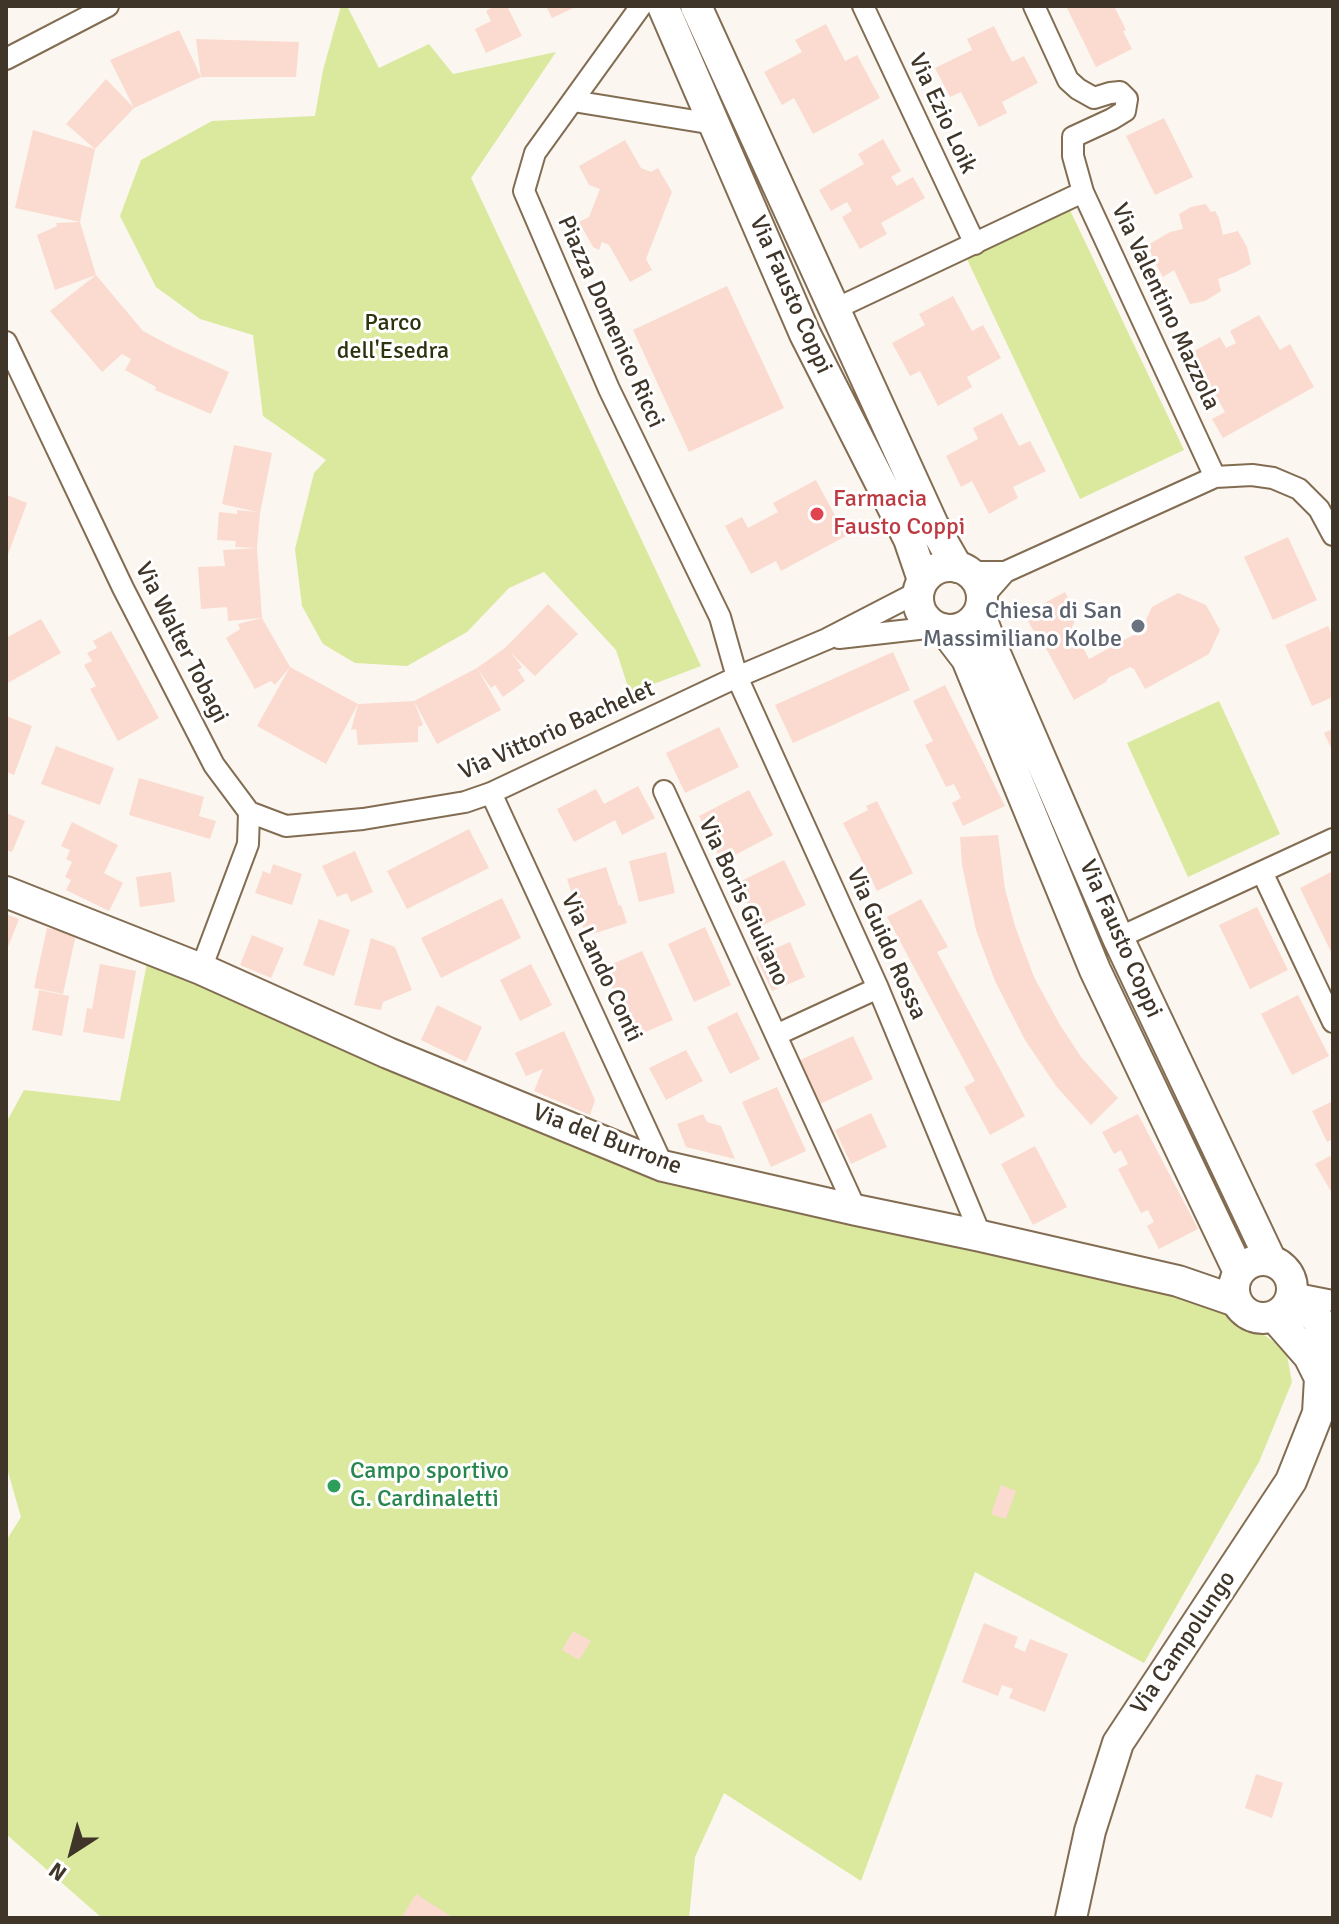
<!DOCTYPE html>
<html>
<head>
<meta charset="utf-8">
<style>
  body { margin:0 }
  #map { position:relative; width:1339px; height:1924px; overflow:hidden; background:#fbf6f0; font-family:Signika,sans-serif }
  canvas { display:block }
  .frame { position:absolute; inset:0; border:8px solid #3f3529; pointer-events:none }
  .north { position:absolute; left:32px; top:1812px; width:80px; height:80px; -webkit-text-stroke:6px #fff; paint-order:stroke; rotate:216deg; font-size:22px; font-weight:700; line-height:32px; text-align:center; color:#3f3529 }
  .north::after { content:''; display:block; margin:auto; width:28px; height:36px; background:#3f3529; clip-path:polygon(50% 0,100% 100%,50% 72%,0 100%) }
</style>
</head>
<body>
<div id="map">
<canvas width="1339" height="1924"></canvas>
<div class="frame"></div>
<div class="north">N</div>
</div>
<script>
const ctx = document.querySelector('canvas').getContext('2d');
ctx.lineJoin = 'round';
function fill(path, color) { ctx.fillStyle = color; ctx.fill(path, 'evenodd'); }
const shape = rows => new Path2D(rows.map(r => 'M' + r).join(''));
function strokePath(path, color, width, dash) { ctx.strokeStyle = color; ctx.lineWidth = width; ctx.lineCap = dash ? 'butt' : 'round'; ctx.setLineDash(dash || []); ctx.stroke(path); }
function label(font, color, halo, rows, align = 'center') {
  ctx.font = font + ' Signika,sans-serif'; ctx.lineWidth = 6; ctx.setLineDash([]); ctx.textBaseline = 'middle'; ctx.strokeStyle = halo; ctx.fillStyle = color; for (const [text, x, y, turn = 0] of rows) {
    ctx.save(); ctx.translate(x, y); ctx.rotate((+turn || 0) * Math.PI / 180); ctx.textAlign = isNaN(turn) ? turn : align; if (halo) ctx.strokeText(text, 0, 0); ctx.fillText(text, 0, 0); ctx.restore();
  }
}
fill(shape([
  [341,6,347,6,379,68,429,44,453,74,556,52,471,178,701,666,630,693,616,650,544,572,509,588,467,632,407,666,355,663,323,644,302,606,295,549,314,473,326,460,263,416,253,335,200,319,156,287,120,216,141,160,212,121,315,116,323,70],
  [1069,208,1184,450,1080,499,966,257],
  [1219,701,1280,834,1188,877,1127,743],
  [147,963,364,1057,640,1171,1198,1300,1254,1328,1286,1350,1292,1382,1259,1462,1144,1663,975,1572,861,1881,724,1793,695,1857,689,1918,102,1918,6,1834,6,1541,21,1517,6,1465,6,1123,24,1090,120,1101]
]), '#dae99d');
fill(shape([
  [495,6,507,6,522,36,486,53,475,29,491,21,486,11],
  [546,6,578,6,552,18],
  [1071,6,1114,6,1126,30,1123,31,1132,49,1096,67,1067,8],
  [826,24,845,61,857,55,880,98,813,134,794,98,782,105,764,72,802,52,795,40],
  [994,26,1012,62,1024,56,1038,83,1002,102,1007,113,979,127,961,92,950,97,935,68,972,50,967,39],
  [179,30,201,77,134,108,110,60],
  [196,39,299,42,296,77,201,77],
  [106,79,134,108,95,149,66,124],
  [1164,118,1193,177,1155,195,1126,136],
  [33,130,95,149,80,222,15,208],
  [883,139,901,171,891,177,897,186,913,177,925,198,881,223,887,234,860,249,842,217,852,211,847,202,831,211,819,190,864,164,858,154],
  [625,140,641,168,651,172,658,168,672,192,646,259,652,270,630,282,609,245,602,242,599,250,593,247,579,222,589,217,600,189,589,185,579,166],
  [1206,204,1211,212,1215,211,1219,218,1223,235,1238,231,1247,247,1251,264,1236,272,1218,279,1221,291,1205,301,1190,304,1174,270,1163,277,1154,261,1148,245,1170,232,1183,229,1179,214,1191,207],
  [80,222,96,275,55,290,37,235,57,226,56,223],
  [96,275,143,331,173,347,229,372,211,414,155,390,156,387,125,370,131,359,122,354,102,372,50,311],
  [727,286,784,408,689,452,633,330],
  [953,296,972,331,983,325,1001,358,967,377,972,387,938,406,920,371,910,376,892,343,925,325,919,314],
  [1259,315,1280,350,1290,344,1314,387,1223,438,1212,419,1225,412,1192,352,1220,337,1226,348,1236,343,1230,331],
  [1002,413,1019,446,1030,441,1046,471,1013,487,1018,498,989,514,972,481,961,487,946,456,978,439,973,428],
  [234,445,272,453,260,513,257,548,235,547,236,541,217,540,219,512,237,514,237,510,257,512,222,504],
  [816,480,846,536,781,571,776,561,751,574,725,526,742,517,748,528,778,512,773,503],
  [7,495,27,503,6,560,6,499],
  [1288,537,1317,600,1273,620,1244,557],
  [257,548,262,618,228,621,227,607,201,609,198,567,225,566,223,550],
  [1065,592,1077,616,1072,627,1089,659,1141,631,1152,607,1178,593,1206,605,1220,630,1209,654,1145,689,1134,669,1130,667,1108,678,1106,682,1074,700,1041,639,1037,637,1024,614],
  [548,604,578,634,535,676,511,653,522,667,518,670,525,681,503,697,495,685,491,688,477,668,505,648],
  [262,618,290,667,358,704,326,764,257,726,290,667,275,685,271,681,255,689,226,638,240,629,238,624],
  [41,619,61,653,6,684,6,638],
  [1328,626,1333,637,1333,697,1312,706,1285,645],
  [111,631,159,718,118,741,90,689,96,686,84,665,92,661,87,653,97,648,93,641],
  [893,652,910,690,793,743,775,705],
  [477,668,501,710,437,744,414,701],
  [945,685,1005,806,963,826,952,803,961,798,954,784,946,787,925,745,933,741,913,701],
  [414,701,423,725,418,727,418,742,358,745,356,729,351,730,358,704],
  [6,716,32,726,14,775,6,772],
  [719,727,739,767,685,793,666,753],
  [1333,729,1333,752,1324,733],
  [56,746,114,768,100,805,41,784],
  [139,778,204,797,199,816,216,821,210,839,129,815],
  [638,786,655,818,622,835,615,820,574,842,557,809,596,789,604,804],
  [749,790,773,835,722,862,699,816],
  [877,801,913,873,877,891,843,823,868,810,866,806],
  [6,813,25,821,12,852,6,850],
  [72,822,118,845,104,873,123,883,109,911,66,890,71,880,65,877,72,862,66,859,70,850,61,846],
  [469,829,489,868,407,909,387,871],
  [998,835,1005,889,1015,926,1034,977,1060,1025,1081,1057,1118,1098,1091,1125,1056,1086,1025,1040,995,981,976,930,962,865,960,837],
  [355,851,373,892,351,902,347,893,337,897,322,866],
  [666,852,675,893,639,902,629,861],
  [784,860,806,905,759,927,737,883],
  [273,864,302,874,292,905,255,893,263,871,270,874],
  [606,867,619,906,621,905,627,923,586,936,567,879],
  [171,872,175,902,140,907,136,877],
  [1331,872,1333,876,1333,956,1300,888],
  [502,898,521,938,441,978,421,938],
  [921,899,948,947,937,952,1025,1116,990,1135,964,1087,975,1081,887,917],
  [1257,907,1288,970,1250,989,1219,925],
  [6,914,19,919,6,952],
  [319,919,350,930,334,976,303,965],
  [705,927,731,985,694,1002,668,944],
  [47,928,76,934,63,994,34,988],
  [252,935,284,948,271,978,240,965],
  [371,938,395,947,412,990,383,1002,381,1010,354,1005],
  [790,942,805,977,772,991,756,957],
  [642,951,673,1020,634,1037,603,968],
  [100,964,136,971,124,1039,83,1032,87,1008,92,1009],
  [531,964,552,1005,520,1021,500,980],
  [39,990,69,996,62,1036,32,1030],
  [1298,995,1329,1056,1292,1075,1261,1014],
  [437,1005,482,1027,466,1062,421,1040],
  [737,1012,760,1059,730,1074,707,1027],
  [564,1031,595,1100,590,1115,534,1091,543,1069,526,1076,515,1053],
  [853,1036,873,1079,818,1105,798,1061],
  [686,1050,703,1081,666,1100,649,1068],
  [777,1087,806,1151,771,1167,742,1102],
  [1333,1101,1333,1139,1327,1142,1312,1111],
  [871,1113,887,1147,851,1164,835,1130],
  [703,1114,707,1122,721,1126,735,1159,686,1147,677,1124],
  [1138,1114,1198,1229,1159,1249,1147,1226,1154,1222,1148,1210,1141,1213,1118,1169,1128,1164,1121,1150,1114,1154,1102,1132],
  [1035,1146,1067,1207,1033,1225,1001,1164],
  [1330,1156,1333,1161,1333,1195,1315,1164],
  [1001,1485,1016,1491,1006,1519,991,1514],
  [984,1623,1018,1637,1014,1647,1025,1652,1030,1639,1068,1654,1045,1712,1009,1698,1013,1689,1002,1685,998,1696,962,1682],
  [573,1631,591,1641,579,1660,562,1650],
  [1256,1774,1283,1783,1272,1818,1245,1808],
  [416,1894,454,1918,401,1918]
]), '#fbdbcf');
const street = shape([
  [641,6,535,153,524,191,609,389,720,617,737,677,878,988,981,1236],
  [863,6,975,244],
  [1034,6,1068,80,1078,89,1094,98,1110,93,1120,92,1127,99,1125,111,1112,119,1073,137,1073,156,1083,192],
  [6,59,108,6],
  [573,101,714,124],
  [833,310,1083,192,1215,477],
  [6,342,123,588,214,765,249,812,248,844,201,969],
  [968,572,1005,572],
  [982,598,1005,572,1215,477,1252,475,1273,478,1299,489,1319,509,1333,535],
  [839,638,936,627],
  [664,791,856,1210],
  [491,793,663,1166],
  [249,812,286,826,363,819,465,802,491,793,737,677,827,639,918,592],
  [1262,872,1333,1022],
  [1118,938,1333,839],
  [776,1035,878,988],
  [1292,1293,1333,1301]
]);
const secondary = shape([
  [663,6,805,334,909,539,923,580],
  [696,6,933,525,957,567],
  '918 598a32 32 0 1 1 64 0a32 32 0 1 1-64 0Z',
  [979,612,990,642,1118,938,1271,1261],
  [944,629,967,659,1095,970,1239,1272],
  [6,892,201,969,388,1053,663,1166,856,1210,981,1236,1178,1281,1236,1301],
  '1234 1289a29 29 0 1 1 58 0a29 29 0 1 1-58 0Z',
  [1274,1316,1309,1356,1320,1378],
  [1071,1918,1090,1831,1118,1743,1291,1481,1318,1413,1320,1378,1325,1348,1319,1321,1292,1293]
]);
strokePath(street, '#836d52', 24);
strokePath(secondary, '#836d52', 34);
strokePath(street, '#fff', 20);
strokePath(secondary, '#fff', 30);
for (const [x, y, r, color] of [
  [817,514,8,"#e0444e"],
  [1138,626,8,"#6b7280"],
  [334,1486,8,"#2e9e5b"]
]) { const dot = new Path2D(); dot.arc(x, y, r, 0, 2 * Math.PI); ctx.fillStyle = color; ctx.fill(dot); strokePath(dot, '#fff', 3); }
label('24px', '#3f3529', '#fff', [
  ["Via Ezio Loik",942,114,65],
  ["Via Fausto Coppi",790,295,66],
  ["Via Valentino Mazzola",1165,307,65],
  ["Piazza Domenico Ricci",610,322,66],
  ["Via Walter Tobagi",181,643,63],
  ["Via Vittorio Bachelet",557,731,-24],
  ["Via Boris Giuliano",743,902,65],
  ["Via Fausto Coppi",1120,939,66],
  ["Via Guido Rossa",886,944,66],
  ["Via Lando Conti",601,968,65],
  ["Via del Burrone",607,1140,21],
  ["Via Campolungo",1184,1643,-56]
]);
label('24px', '#2d330e', '#fff', [
  ["Parco",393,324],
  ["dell'Esedra",393,352]
]);
label('24px', '#be3a42', '#fff', [
  ["Farmacia",833,500],
  ["Fausto Coppi",833,528]
], 'left');
label('24px', '#5b616d', '#fff', [
  ["Chiesa di San",1122,612],
  ["Massimiliano Kolbe",1122,640]
], 'right');
label('24px', '#27864d', '#fff', [
  ["Campo sportivo",350,1472],
  ["G. Cardinaletti",350,1500]
], 'left');
</script>
</body>
</html>
